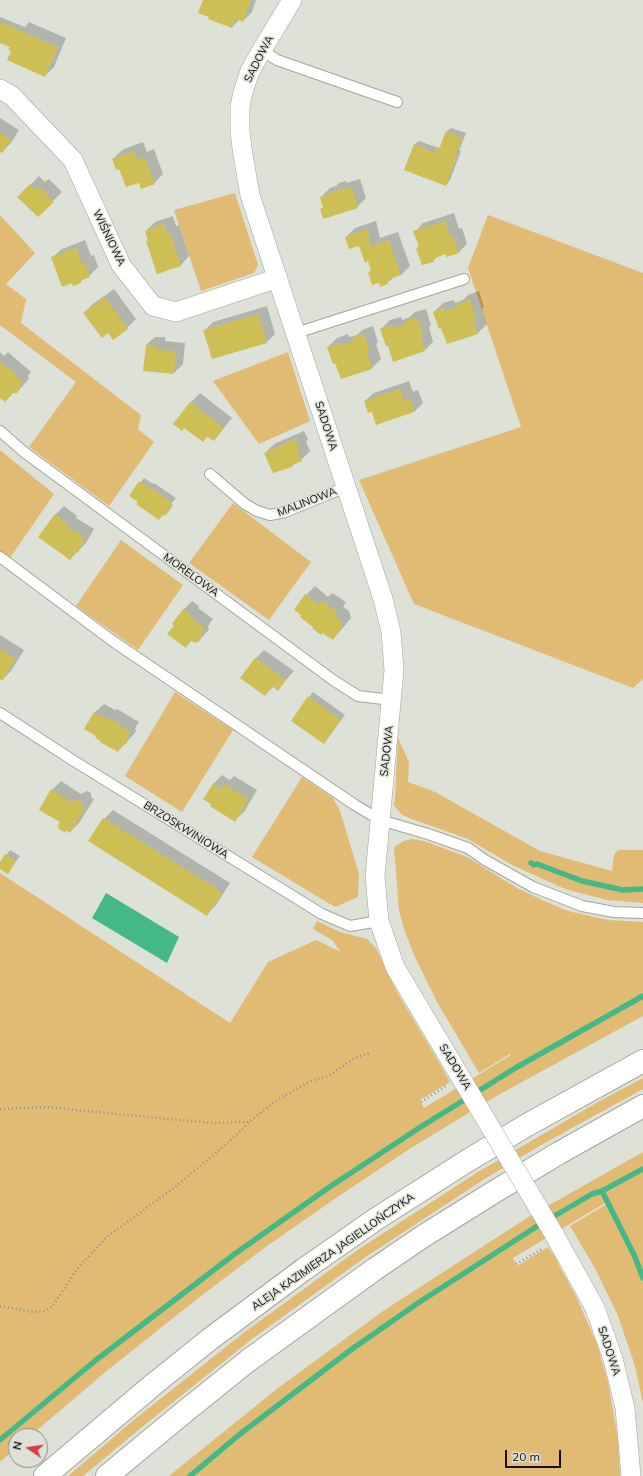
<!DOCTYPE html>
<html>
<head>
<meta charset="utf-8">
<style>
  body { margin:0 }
  #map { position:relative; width:643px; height:1476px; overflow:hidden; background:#dde1d7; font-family:Mulish,sans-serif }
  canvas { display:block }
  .north { position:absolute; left:8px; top:1428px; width:40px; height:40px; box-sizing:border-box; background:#dde1d7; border:1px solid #8b8e87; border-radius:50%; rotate:283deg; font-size:11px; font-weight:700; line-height:16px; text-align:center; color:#11120f }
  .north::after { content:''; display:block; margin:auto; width:14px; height:18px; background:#cf3f45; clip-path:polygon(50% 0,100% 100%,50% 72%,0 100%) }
  .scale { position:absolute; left:505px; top:1450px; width:56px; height:18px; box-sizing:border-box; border:2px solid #11120f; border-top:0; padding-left:5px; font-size:12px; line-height:14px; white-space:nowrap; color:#11120f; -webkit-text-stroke:3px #dde1d7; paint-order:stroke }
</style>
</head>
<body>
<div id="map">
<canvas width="643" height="1476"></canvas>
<div class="north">N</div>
<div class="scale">20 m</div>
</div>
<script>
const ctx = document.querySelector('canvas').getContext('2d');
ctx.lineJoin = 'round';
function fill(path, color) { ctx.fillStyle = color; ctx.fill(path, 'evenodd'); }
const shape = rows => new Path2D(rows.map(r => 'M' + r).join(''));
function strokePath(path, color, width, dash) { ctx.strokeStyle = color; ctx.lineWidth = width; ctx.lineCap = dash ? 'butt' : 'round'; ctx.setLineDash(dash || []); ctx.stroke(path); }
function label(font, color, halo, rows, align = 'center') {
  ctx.font = font + ' Mulish,sans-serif'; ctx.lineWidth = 3; ctx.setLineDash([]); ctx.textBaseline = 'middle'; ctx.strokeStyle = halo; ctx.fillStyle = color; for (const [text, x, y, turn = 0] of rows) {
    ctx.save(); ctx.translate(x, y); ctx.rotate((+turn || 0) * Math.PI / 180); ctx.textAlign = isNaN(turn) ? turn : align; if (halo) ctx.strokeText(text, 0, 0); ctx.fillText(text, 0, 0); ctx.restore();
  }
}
fill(shape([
  [235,193,258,265,254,273,201,291,174,210],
  [0,215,35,253,6,284,26,299,21,323,141,415,138,429,154,442,109,506,29,447,76,382,0,325],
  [488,215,643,273,643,679,633,688,414,604,359,480,521,427,468,268],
  [288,352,310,421,259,444,213,381],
  [0,450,54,494,10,558,0,551],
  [233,503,311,562,269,620,189,563],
  [121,540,183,585,138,650,76,606],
  [175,692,233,730,182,812,125,776],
  [398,738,409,762,408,782,435,792,540,851,612,871,614,855,618,850,643,850,643,903,607,900,565,889,512,865,468,839,409,818,401,814,393,804,394,804,395,799],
  [302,777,333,798,340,811,359,874,358,897,335,907,252,857],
  [412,839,424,841,467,857,517,888,542,900,568,911,608,920,643,922,643,1016,500,1094,411,1148,336,1198,267,1246,201,1296,109,1369,30,1436,16,1436,16,1448,0,1462,0,873,230,1023,268,962,316,940,341,952,332,940,313,929,317,921,340,932,367,939,376,948,397,992,440,1064,450,1082,420,1100,424,1108,511,1055,510,1054,479,1073,437,1002,414,955,404,929,399,910,394,847,404,841],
  [643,1078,643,1089,543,1144,483,1180,364,1258,252,1339,142,1427,83,1476,68,1476,135,1419,246,1331,359,1249,478,1172,598,1102],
  [643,1152,643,1403,635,1366,618,1316,596,1270,570,1226,605,1205,605,1203,513,1258,517,1266,548,1247,558,1261,557,1262,575,1294,597,1344,608,1382,618,1439,620,1476,169,1476,278,1388,383,1311,530,1216]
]), '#e1bb73');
fill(shape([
  [106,893,179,937,167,963,92,918]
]), '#44b987');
fill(shape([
  [204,0,256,0,252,12,243,21,239,20,232,27,210,16],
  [0,17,25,27,29,22,66,38,54,67,45,76,12,51,11,46,0,42],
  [0,118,19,130,11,143,2,152,0,150],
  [451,128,466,133,459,151,461,151,450,180,446,185,414,145,419,141,439,148,441,146,446,132],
  [143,142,147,152,154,149,163,174,154,183,139,182,119,168,113,159,122,150],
  [39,176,45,182,49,179,62,192,38,216,19,197],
  [360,179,366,198,357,207,321,209,324,207,321,197,330,188,336,186,339,183,346,181,347,183],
  [454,213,459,229,462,228,467,244,458,253,446,253,438,256,433,261,417,249,419,246,415,232,423,223],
  [173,216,176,226,179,225,189,256,181,265,157,273,147,242,149,240,146,231,155,222],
  [376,221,380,238,398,232,410,266,401,275,394,277,387,283,380,282,369,272,372,269,369,260,359,245,346,237,355,228],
  [85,240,91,256,94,255,98,267,89,276,84,278,81,282,73,284,53,257,62,249],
  [114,289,136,319,127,328,108,332,84,313,93,304],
  [479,291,484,307,482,309,487,324,478,333,447,343,442,327,434,312,443,303,454,300,455,303,463,300,468,295],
  [267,306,275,334,266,343,204,331,213,322],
  [426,309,431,325,429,327,433,342,425,350,389,344,381,329,390,320,401,317,402,320,410,317,415,312],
  [373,326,378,342,376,344,381,359,372,368,341,378,336,362,328,347,337,338,348,334,349,337,357,335,362,330],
  [155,337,165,337,165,341,185,343,183,364,174,373,146,345],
  [0,352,4,356,8,352,31,372,28,375,29,379,17,392,0,397],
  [409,381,413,392,418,390,423,403,414,412,372,411,365,401,374,393],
  [200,393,232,418,214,440,208,436,174,424,191,402],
  [304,431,308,439,306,442,310,451,301,460,292,466,265,453,274,444],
  [144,478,153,484,154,483,176,498,171,504,173,505,169,511,130,496],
  [64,506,77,516,76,518,94,529,86,543,70,559,55,515],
  [315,586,328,597,332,593,346,602,343,607,349,611,351,618,341,630,333,639,306,595],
  [192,601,199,606,198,608,213,619,208,626,209,629,207,632,198,641,192,640,186,646,175,625,183,610],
  [0,635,24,650,11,671,2,680,0,678],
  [264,650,294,671,278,689,274,686,265,695,255,659],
  [313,692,345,715,324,743,292,721],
  [104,704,115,710,117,709,139,722,135,728,136,731,134,734,118,751,86,728,95,712],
  [222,775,230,780,234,776,257,790,244,812,235,820,204,799,213,784],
  [61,781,81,794,87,791,91,793,91,797,94,799,79,823,70,832,61,821,52,790],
  [113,810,230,883,216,905,207,914,104,819],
  [10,850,20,856,8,872,0,867,0,864]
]), '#0003');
strokePath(shape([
  [531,863,534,865,537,864,582,881,623,890,643,889],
  [602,1191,635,1257,643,1278],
  [0,1440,96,1360,236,1253,328,1188,419,1128,517,1067,643,996],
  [190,1476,240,1434,352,1349,421,1301,539,1225,592,1194,602,1191,643,1169]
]), '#44b987', 5.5);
fill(shape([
  [203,0,251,0,243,22,235,19,232,28,208,19,209,17,198,13],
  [0,22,58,47,45,77,7,60,11,51,8,50,10,47,0,43],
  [446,131,462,138,456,155,457,155,446,186,404,170,414,144,435,153,437,148,439,149],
  [0,133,11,140,2,153,0,152],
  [134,151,138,160,145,157,155,184,141,189,139,183,126,187,119,169,116,170,112,159],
  [30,184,36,190,40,187,54,202,38,217,17,197],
  [352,187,358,208,323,219,320,209,323,208,320,197,330,194,329,192],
  [445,221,450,237,453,236,459,253,446,257,446,254,433,259,434,262,422,265,416,248,419,247,413,231],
  [164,224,168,234,170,233,181,266,157,274,146,241,148,241,145,231],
  [367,229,371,242,370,242,371,246,389,240,401,275,387,280,388,284,380,287,379,283,372,285,368,272,371,271,368,261,365,263,359,246,349,249,345,237],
  [76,248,82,264,85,263,90,277,80,281,81,283,73,286,72,283,62,287,51,257],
  [105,297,128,329,113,340,108,333,102,338,83,313],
  [470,300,476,317,473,318,478,334,447,344,441,328,439,329,433,312,445,308,446,311,459,306,458,304],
  [258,314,267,343,212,359,203,330],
  [417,317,423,334,420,335,425,351,393,362,388,346,386,346,380,329,392,325,393,328,406,324,405,321],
  [364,334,370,352,367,352,372,369,341,379,335,363,333,364,327,347,339,343,340,346,353,341,352,338],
  [146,345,157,346,157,350,176,351,174,374,143,371],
  [0,362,16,374,15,375,23,382,20,385,20,389,17,393,13,393,5,402,0,398],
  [400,389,404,400,410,398,414,412,376,425,372,412,368,413,364,401],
  [190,402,224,428,214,441,207,437,203,442,184,428,182,431,173,424],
  [295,439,300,449,297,450,302,461,292,465,292,467,273,473,264,453],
  [139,481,148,488,149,486,172,503,168,508,170,510,165,516,163,515,159,520,136,504,138,502,129,496],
  [55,514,69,525,67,528,73,532,74,530,85,538,78,553,76,552,70,560,38,537],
  [305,594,319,605,323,601,337,612,335,616,340,620,342,627,333,640,322,633,321,635,312,628,313,627,300,617,301,615,294,610],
  [183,609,191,615,190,617,205,628,200,636,201,639,198,642,194,643,191,640,186,648,167,634,174,626,172,624],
  [0,649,16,659,2,681,0,679],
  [255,658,286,680,278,691,272,686,265,696,240,678],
  [308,696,341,720,324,744,291,721],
  [94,712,106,719,107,717,131,732,127,737,128,741,126,744,122,745,118,752,100,742,100,741,95,737,96,736,84,729],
  [213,784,221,789,224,784,249,799,235,822,210,806,211,804,203,799],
  [51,789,65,798,66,796,67,796,66,799,72,802,73,800,75,801,78,800,82,802,82,806,86,808,70,833,67,831,64,832,59,829,58,825,60,822,39,810],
  [103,818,222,892,207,916,88,841],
  [5,854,16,861,8,874,0,869,0,862]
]), '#cdbf53');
const service = shape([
  [262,50,277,60,397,102],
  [296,333,464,279],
  [0,431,24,452,333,680,358,696,392,700],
  [210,474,245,504,257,511,270,515,285,512,346,487],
  [0,557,114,642,355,805,380,820,428,834,468,848,485,860,533,887,582,906,614,912,643,913],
  [0,713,74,761,322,914,350,926,379,921]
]);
const minor = shape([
  [292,0,262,50,250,71,243,92,240,107,240,132,243,155,250,195,383,599,391,632,394,670,375,876,379,921,395,967,464,1083],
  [0,89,12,96,73,160,121,265,153,306,176,312,278,278],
  [554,1234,595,1308,613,1359,625,1408,631,1476]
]);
const motorway = shape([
  [45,1476,154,1384,210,1339,303,1270,376,1219,467,1161,527,1125,643,1061],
  [107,1476,183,1413,249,1360,375,1269,422,1237,494,1192,559,1153,643,1106]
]);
strokePath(service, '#a2a69c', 12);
strokePath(minor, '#a2a69c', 20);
strokePath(motorway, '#a2a69c', 24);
strokePath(shape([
  [421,1102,446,1086],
  [0,1109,46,1107,211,1123,249,1122,278,1099,309,1082,330,1075,355,1058,369,1053],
  [516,1264,542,1249],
  [0,1306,33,1312,44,1311,52,1307,77,1269,107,1237,175,1187,229,1142,249,1122]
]), '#8e9189', 2.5, [1, 3]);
strokePath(service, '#fff', 10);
strokePath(minor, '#fff', 19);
strokePath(motorway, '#fff', 22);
const minorBridge = shape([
  [464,1083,554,1234]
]);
strokePath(minorBridge, '#a2a69c', 20, []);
strokePath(minorBridge, '#fff', 19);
label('11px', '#11120f', '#dde1d7', [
  ["SADOWA",259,59,-63],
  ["WIŚNIOWA",109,238,64],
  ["SADOWA",326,426,72],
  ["MALINOWA",307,502,-21],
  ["MORELOWA",191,575,36],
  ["SADOWA",387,751,-84],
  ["BRZOSKWINIOWA",186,830,32],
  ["SADOWA",455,1067,59],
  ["ALEJA KAZIMIERZA JAGIELLOŃCZYKA",333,1252,-35],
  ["SADOWA",609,1351,72]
]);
</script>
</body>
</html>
